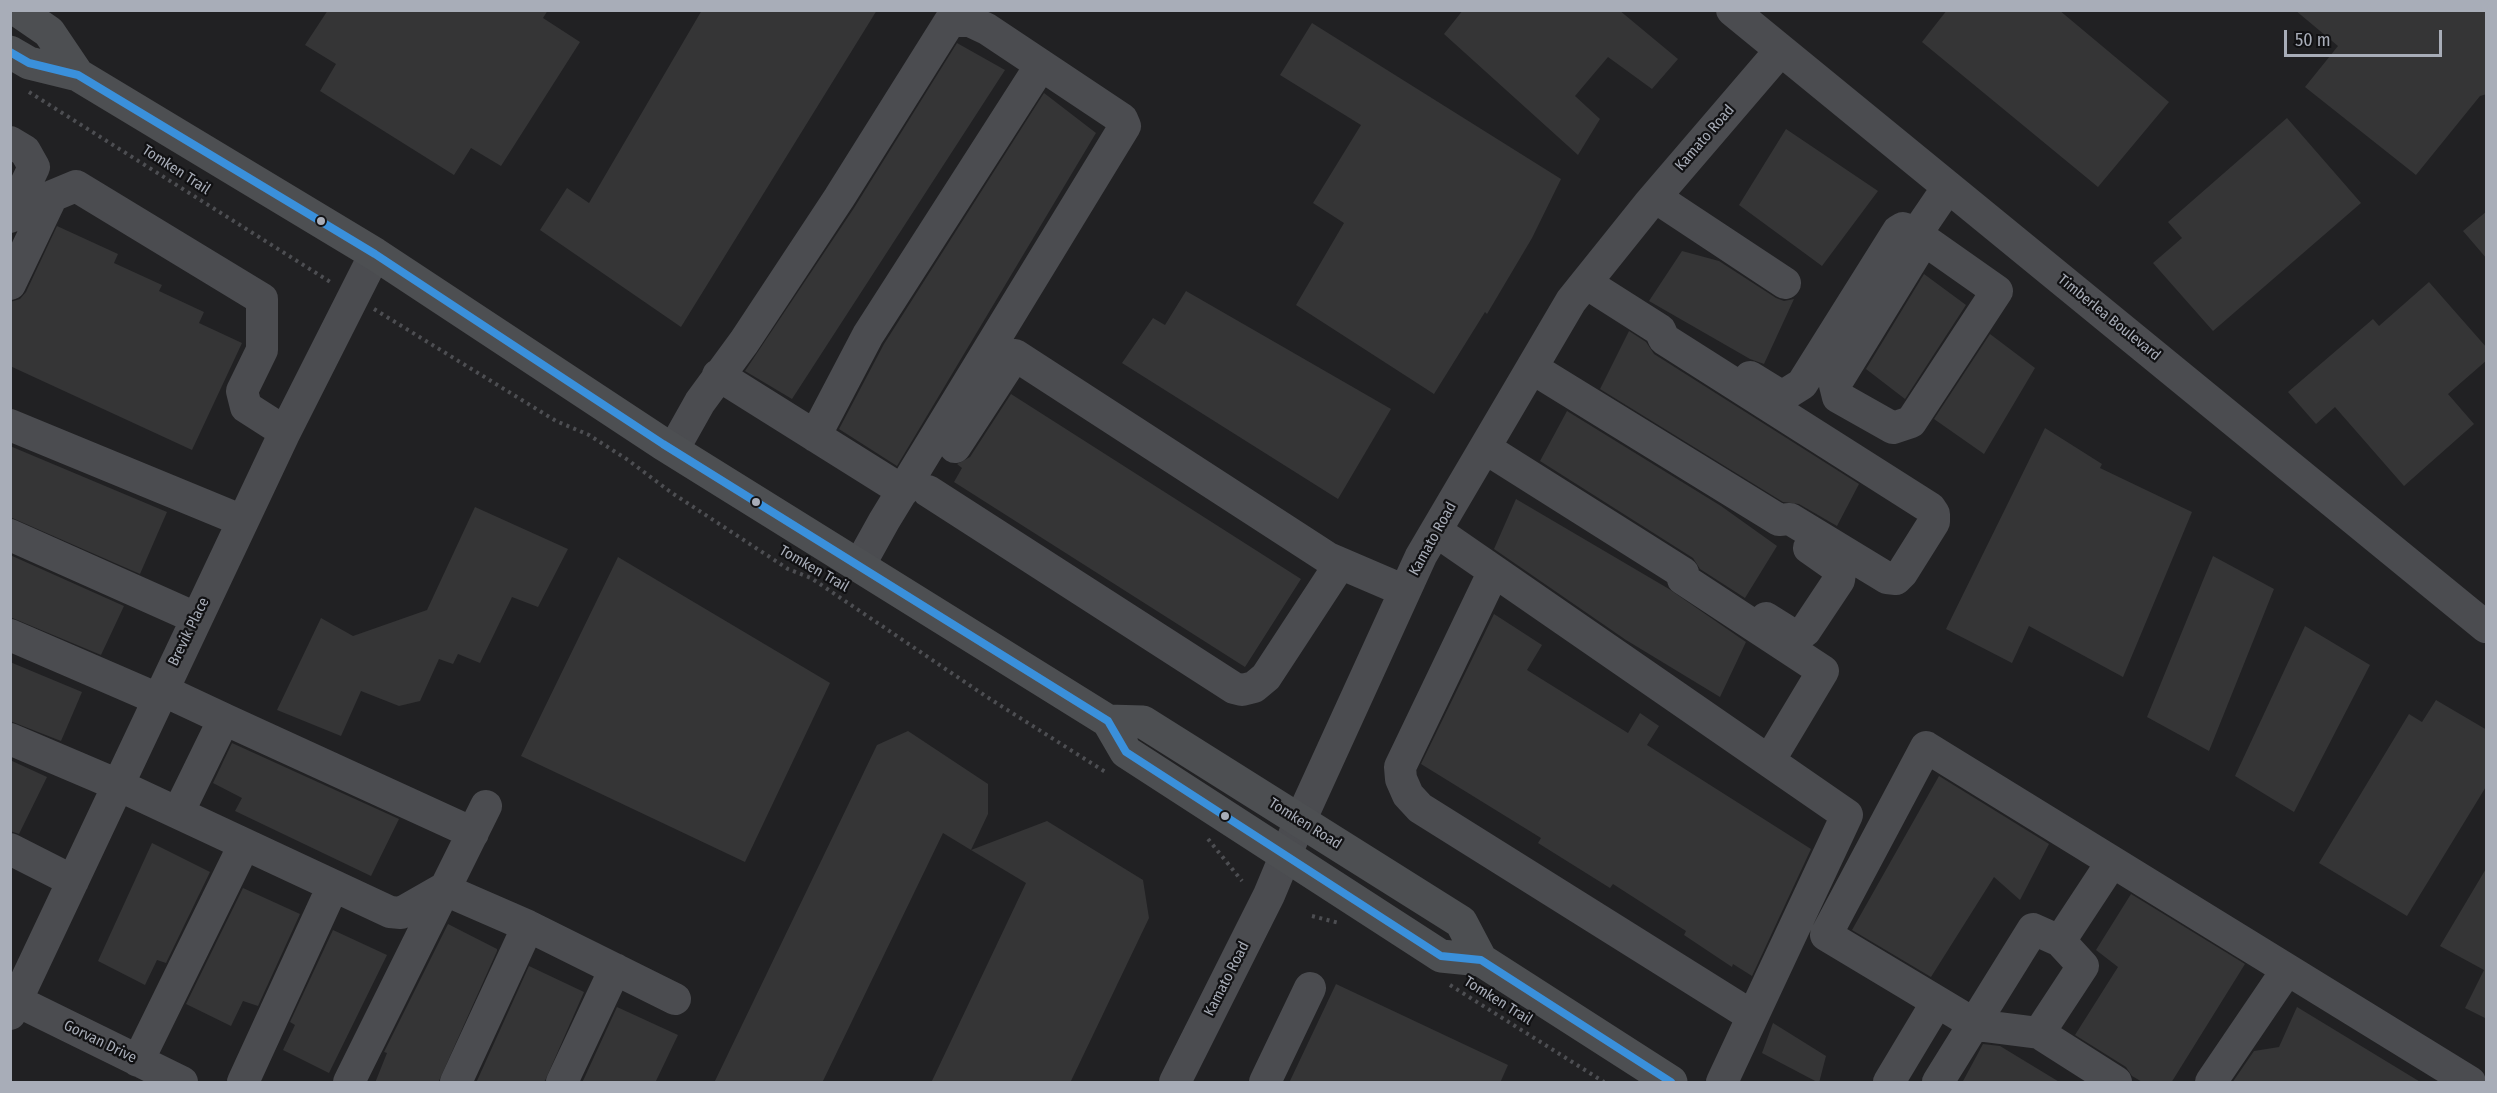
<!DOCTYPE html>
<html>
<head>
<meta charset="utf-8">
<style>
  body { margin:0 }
  #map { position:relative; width:2497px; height:1093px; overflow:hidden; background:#171717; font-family:"Fira Sans Condensed",sans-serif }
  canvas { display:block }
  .frame { position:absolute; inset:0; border:12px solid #a8adb8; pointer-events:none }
  .scale { position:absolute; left:2284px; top:30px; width:158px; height:27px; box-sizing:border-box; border:3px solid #a8adb8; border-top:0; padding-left:8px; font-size:18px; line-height:21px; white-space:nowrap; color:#a8adb8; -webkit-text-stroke:4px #111113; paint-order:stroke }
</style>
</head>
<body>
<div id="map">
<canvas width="2497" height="1093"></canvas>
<div class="frame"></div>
<div class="scale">50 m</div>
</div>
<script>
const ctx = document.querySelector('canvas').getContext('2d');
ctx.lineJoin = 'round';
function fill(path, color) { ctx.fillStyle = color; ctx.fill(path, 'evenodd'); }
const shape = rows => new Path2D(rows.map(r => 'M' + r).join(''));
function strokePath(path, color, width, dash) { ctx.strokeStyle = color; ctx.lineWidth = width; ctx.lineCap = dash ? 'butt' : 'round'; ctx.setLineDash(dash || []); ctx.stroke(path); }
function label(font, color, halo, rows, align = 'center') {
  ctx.font = font + ' "Fira Sans Condensed",sans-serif'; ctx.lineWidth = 4.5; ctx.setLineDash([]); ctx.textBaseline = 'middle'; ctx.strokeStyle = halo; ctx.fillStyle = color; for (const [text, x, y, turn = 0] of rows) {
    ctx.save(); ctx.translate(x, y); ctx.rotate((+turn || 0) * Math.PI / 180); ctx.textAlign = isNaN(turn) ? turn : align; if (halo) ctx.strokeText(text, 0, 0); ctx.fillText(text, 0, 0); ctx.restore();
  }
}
fill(shape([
  [11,11,2486,11,2486,1082,11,1082]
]), '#212123');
fill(shape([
  [328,10,548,10,543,18,580,42,501,166,471,148,454,175,320,91,336,64,305,45],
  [702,10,877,10,681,327,540,230,567,188,589,203],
  [1463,10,1619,10,1678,59,1652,89,1608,57,1575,96,1600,119,1578,155,1444,34],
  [1947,10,2059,10,2169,102,2098,187,1922,42],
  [2295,10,2487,10,2487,94,2480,96,2416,175,2305,87,2338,46],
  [1312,23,1561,179,1532,238,1487,314,1485,312,1434,394,1296,305,1344,223,1313,203,1361,125,1280,75],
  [957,43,1005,70,792,399,745,371,854,208],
  [1044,93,1096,133,897,466,839,429,884,344],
  [2287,118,2361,203,2213,331,2153,263,2182,238,2168,222],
  [1786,129,1878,191,1822,266,1739,205],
  [2487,211,2487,259,2463,231],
  [57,226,118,254,114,263,162,285,159,291,204,312,199,323,242,343,192,450,10,366,10,302,20,299,26,292],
  [1682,251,1719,261,1776,298,1784,301,1794,299,1764,364,1750,359,1649,301],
  [1924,274,1966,305,1905,399,1866,369],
  [2429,282,2487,348,2487,360,2448,394,2474,424,2404,486,2335,407,2316,424,2288,392,2373,319,2379,326],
  [1186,291,1391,409,1338,499,1122,363,1153,318,1165,325],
  [1629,331,1646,342,1654,354,1859,484,1837,526,1799,504,1783,502,1600,389],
  [1990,334,2035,368,1984,454,1934,419],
  [1011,394,1301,579,1245,667,954,482,962,468,957,464,970,457],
  [1567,411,1721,506,1777,546,1745,598,1700,569,1693,558,1540,461],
  [2045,428,2102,464,2100,468,2192,512,2123,677,2029,626,2012,663,1946,629],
  [10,446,167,512,140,574,10,517],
  [1516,499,1669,589,1746,642,1720,697,1626,640,1494,549],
  [475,507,568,549,538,607,512,597,480,663,458,654,453,664,439,659,420,701,399,706,361,691,341,736,277,710,321,618,353,636,427,610],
  [10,555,124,606,101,655,10,617],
  [2213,556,2274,589,2209,751,2147,717],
  [618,557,830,683,745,862,521,756],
  [1494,614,1542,645,1527,670,1628,733,1640,713,1659,726,1647,745,1811,849,1752,976,1733,964,1732,967,1684,935,1686,931,1613,884,1610,888,1538,843,1541,838,1421,764],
  [2305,626,2370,665,2294,812,2235,776],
  [10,662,82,692,61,741,10,721],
  [2436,700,2487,730,2487,785,2407,916,2319,863,2409,714,2422,722],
  [908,731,988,784,988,814,971,850,943,833,822,1083,714,1083,877,745],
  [232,743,399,819,371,876,235,811,242,798,213,783],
  [10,760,47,777,19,834,10,831],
  [1939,776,2049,844,2020,900,1994,877,1931,977,1852,930],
  [1047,821,1143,880,1149,918,1070,1083,931,1083,1026,883,971,850],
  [152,843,210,872,166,963,157,960,145,985,98,961],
  [2487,867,2487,1019,2465,1008,2484,970,2440,946],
  [243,888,300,914,258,1006,243,1001,231,1026,186,1004],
  [2131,894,2245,964,2171,1083,2144,1083,2132,1076,2126,1067,2075,1035,2118,967,2096,950],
  [448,924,497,949,497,951,438,1083,375,1083,387,1053,384,1052],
  [333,930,387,955,329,1073,283,1050,295,1025,290,1022],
  [529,966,584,992,544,1083,476,1083],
  [1336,984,1508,1065,1500,1083,1289,1083],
  [617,1007,678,1035,655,1083,582,1083],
  [2297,1007,2422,1083,2232,1083,2254,1051,2279,1047],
  [1773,1023,1826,1056,1819,1083,1762,1053],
  [1983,1044,2000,1046,2061,1083,1962,1083]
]), '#353536');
strokePath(shape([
  [29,92,332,283],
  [374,309,556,421,589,435,628,460,672,493,788,569,811,578,987,697,1107,773],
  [1208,839,1242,881],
  [1312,916,1339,923],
  [1450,985,1604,1082]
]), '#4d4e52', 4, [3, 4.5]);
strokePath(shape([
  [1732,10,2486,627],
  [10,142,25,151,34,167,10,217],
  [1655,197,1785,283],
  [1916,234,1997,291,1911,422,1893,428,1838,397,1835,385,1924,240],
  [10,284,52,196,76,186,262,299,262,350,242,391,246,407,285,432],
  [1532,368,1779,520,1790,519,1887,578,1896,579,1902,573,1934,522,1934,514,1930,508,1664,339,1660,330,1586,283],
  [718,375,903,491],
  [1750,377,1776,393,1786,394,1802,384,1898,231,1903,228,1916,234,1948,187],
  [10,425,243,521],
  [815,436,868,335,1041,65],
  [955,447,1015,355,1328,558,1405,591],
  [1485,448,1683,573,1683,579,1823,671,1769,761],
  [673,450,700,402,744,342,839,198,950,21,970,21,987,29,1122,119,1125,126,884,521,859,566],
  [928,491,1234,688,1242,690,1254,687,1266,677,1340,564],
  [1436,531,1847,815,1722,1082],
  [10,535,196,618],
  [1494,571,1400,767,1401,779,1408,795,1420,808,1752,1016],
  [1766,618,1790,633,1799,635,1805,631,1839,580,1840,573,1836,567,1809,548],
  [10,635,158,699],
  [162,690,224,719,178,813],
  [224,719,473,833],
  [10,739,118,785,390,912,401,913,443,889,528,926,675,999],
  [10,849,73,881],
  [17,1001,182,1082],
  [10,1014,285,432,375,254],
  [2039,1033,2083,966,2060,941],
  [138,1061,244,845],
  [243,1082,333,886],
  [349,1082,486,806],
  [456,1082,528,926],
  [562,1082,615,969],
  [1175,1082,1269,895,1300,821,1421,556,1571,301,1648,205,1780,51],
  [1265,1082,1310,988],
  [1889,1082,1937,1002],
  [1938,1082,2033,929,2060,941,2112,862],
  [2116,1082,2039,1033,1976,1025,1826,935,1926,747,2470,1082],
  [2211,1082,2287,970]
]), '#4b4c50', 32);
strokePath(shape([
  [17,10,49,32,78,75],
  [10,52,29,63,78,75,375,254,663,444,1108,721,1126,752,1441,956,1481,960,1671,1082],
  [1108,721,1143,722,1461,922,1481,960]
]), '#4d4f52', 33);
strokePath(shape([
  [10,52,29,63,78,75,375,254,663,444,1108,721,1126,752,1441,956,1481,960,1671,1082]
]), '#3a90db', 8);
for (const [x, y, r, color] of [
  [321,221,5,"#a8adb8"],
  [756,502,5,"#a8adb8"],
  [1225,816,5,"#a8adb8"]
]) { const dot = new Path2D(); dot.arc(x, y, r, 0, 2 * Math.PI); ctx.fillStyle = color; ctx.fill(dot); strokePath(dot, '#111113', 2); }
label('15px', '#a8adb8', '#111113', [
  ["Kamato Road",1705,138,-49],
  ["Tomken Trail",176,170,33],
  ["Timberlea Boulevard",2109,318,39],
  ["Kamato Road",1433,539,-61],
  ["Tomken Trail",814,569,30],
  ["Brevik Place",189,632,-64],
  ["Tomken Road",1305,824,32],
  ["Kamato Road",1227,979,-63],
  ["Tomken Trail",1498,1001,32],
  ["Gorvan Drive",100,1042,26]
]);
</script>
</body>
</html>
